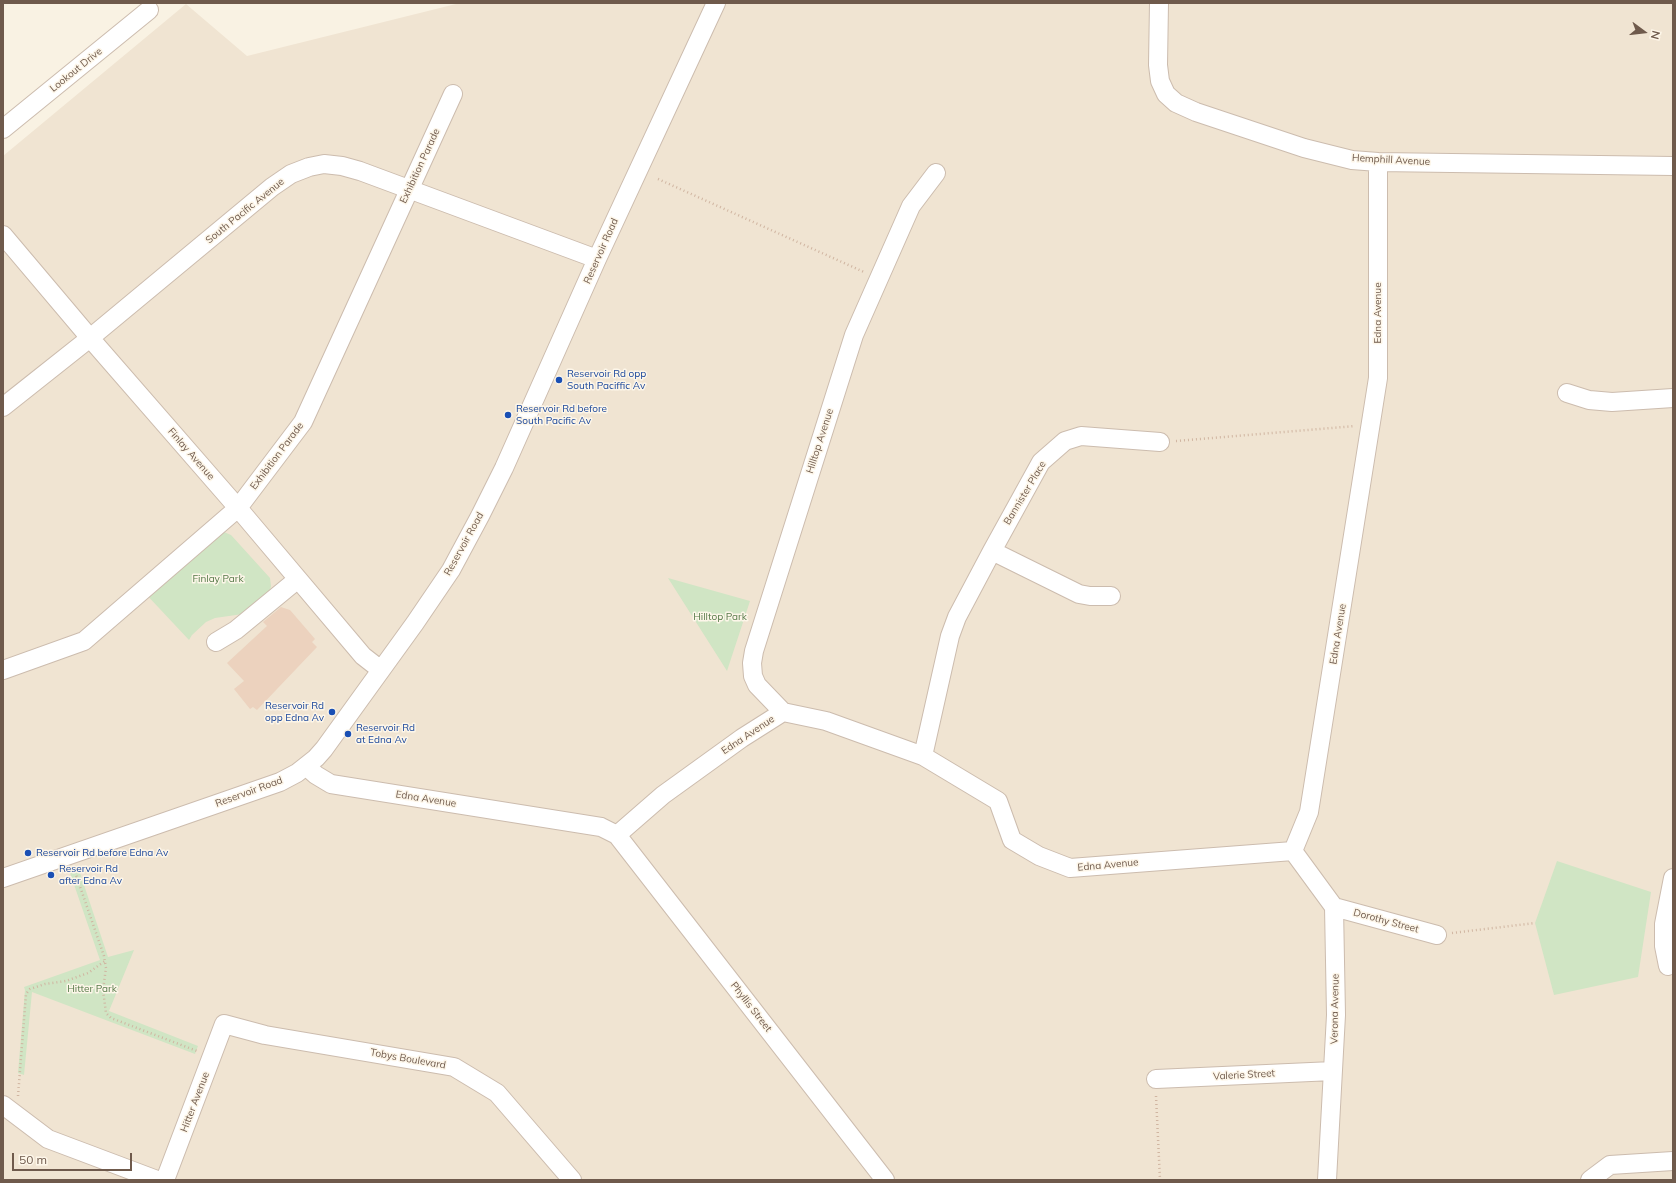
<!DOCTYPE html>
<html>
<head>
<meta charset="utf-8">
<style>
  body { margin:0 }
  #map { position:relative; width:1676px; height:1183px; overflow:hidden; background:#f9f2e3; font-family:Mulish,sans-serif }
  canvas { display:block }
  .frame { position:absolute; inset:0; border:4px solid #6f5a4c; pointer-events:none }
  .north { position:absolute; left:1624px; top:12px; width:40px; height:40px; -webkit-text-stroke:3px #fdf6e9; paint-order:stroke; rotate:105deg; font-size:11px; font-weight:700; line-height:16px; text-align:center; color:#6f5a4c }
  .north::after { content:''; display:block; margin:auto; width:14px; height:18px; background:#6f5a4c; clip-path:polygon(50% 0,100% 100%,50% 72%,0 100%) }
  .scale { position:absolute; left:12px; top:1153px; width:120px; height:18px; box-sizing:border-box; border:2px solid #6f5a4c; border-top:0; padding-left:5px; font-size:12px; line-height:14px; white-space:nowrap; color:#6f5a4c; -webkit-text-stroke:3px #fdf6e9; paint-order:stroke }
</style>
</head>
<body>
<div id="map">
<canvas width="1676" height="1183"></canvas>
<div class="frame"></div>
<div class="north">N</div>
<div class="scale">50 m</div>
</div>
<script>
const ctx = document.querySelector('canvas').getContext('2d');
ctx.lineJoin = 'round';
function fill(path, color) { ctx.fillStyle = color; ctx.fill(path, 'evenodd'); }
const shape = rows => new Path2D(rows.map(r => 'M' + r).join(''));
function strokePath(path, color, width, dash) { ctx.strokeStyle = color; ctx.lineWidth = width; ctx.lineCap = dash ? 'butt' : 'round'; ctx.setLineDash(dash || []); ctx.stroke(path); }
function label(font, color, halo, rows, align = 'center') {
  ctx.font = font + ' Mulish,sans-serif'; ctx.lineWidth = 3; ctx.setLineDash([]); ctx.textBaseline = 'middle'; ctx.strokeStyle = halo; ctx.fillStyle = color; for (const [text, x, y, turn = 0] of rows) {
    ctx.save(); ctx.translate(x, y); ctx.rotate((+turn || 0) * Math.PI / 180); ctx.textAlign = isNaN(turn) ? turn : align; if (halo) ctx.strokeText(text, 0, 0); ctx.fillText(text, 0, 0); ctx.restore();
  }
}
fill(shape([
  [460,3,1673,3,1673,1180,3,1180,3,156,186,4,247,56]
]), '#f0e4d2');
fill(shape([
  [224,532,231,535,270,578,271,586,270,591,243,614,215,618,206,622,192,635,189,640,144,592],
  [668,578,750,601,727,671],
  [1557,861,1651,892,1638,977,1554,995,1535,923],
  [78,867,108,957,134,950,109,1011,198,1046,195,1054,32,992,24,1075,18,1073,25,990,24,987,100,960,69,870]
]), '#d0e5c4');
fill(shape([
  [281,607,290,610,315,639,312,642,317,647,257,710,253,707,250,709,234,689,244,681,227,663,267,626,263,622]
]), '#ecd2be');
const minor = shape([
  [1159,3,1158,65,1160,81,1166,94,1176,103,1196,112,1304,148,1352,160,1378,162,1673,166],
  [3,129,149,10],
  [3,235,90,338,238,508,363,656,381,670],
  [1567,393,1589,400,1612,402,1673,398],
  [3,407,90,338,272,187,291,174,309,167,324,164,342,166,360,171,597,259],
  [992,551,1079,594,1090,596,1111,596],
  [216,642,236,630,298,579],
  [3,670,84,641,238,508,303,422,453,94],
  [783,712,757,685,753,676,752,663,754,651,854,335,911,206,936,173],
  [923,756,950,636,957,617,992,551,1041,462,1065,441,1081,436,1160,442],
  [306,766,316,775,331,784,601,827,617,835,663,795,742,738,783,712,826,721,923,756,998,801,1012,840,1039,856,1070,868,1293,851],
  [617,835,885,1180],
  [1293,851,1309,812,1378,378,1378,162],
  [1293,851,1334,907,1336,1015,1327,1180],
  [3,878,280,782,297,773,316,758,324,749,415,623,451,570,480,516,504,468,597,259,716,3],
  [1334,907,1437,935],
  [1668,966,1664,946,1664,924,1673,878],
  [1156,1079,1333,1071],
  [3,1105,48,1139,157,1180],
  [165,1180,224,1024,265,1035,454,1067,497,1093,572,1180],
  [1590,1180,1610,1165,1673,1161]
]);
strokePath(minor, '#ccbcae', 20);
strokePath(shape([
  [658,179,864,272],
  [1176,441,1355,426],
  [75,872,104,956,106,968,103,990,106,1013,111,1018,197,1051],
  [1452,933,1535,923],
  [18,1096,26,994,30,989,45,984,66,981,88,973,105,961],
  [1156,1096,1160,1180]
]), '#d0b5a1', 2.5, [1, 3]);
strokePath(minor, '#fff', 18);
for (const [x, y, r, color] of [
  [559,380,4,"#1a4fb4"],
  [508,415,4,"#1a4fb4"],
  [332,712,4,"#1a4fb4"],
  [348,734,4,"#1a4fb4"],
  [28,853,4,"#1a4fb4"],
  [51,875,4,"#1a4fb4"]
]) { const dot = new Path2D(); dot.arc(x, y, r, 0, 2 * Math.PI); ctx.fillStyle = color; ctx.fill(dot); strokePath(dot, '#fdf6e9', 1.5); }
label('10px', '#6f5a4c', '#fdf6e9', [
  ["Lookout Drive",76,70,-39],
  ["Hemphill Avenue",1391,160,3],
  ["Exhibition Parade",420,166,-65],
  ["South Pacific Avenue",245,211,-39],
  ["Reservoir Road",601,251,-66],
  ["Edna Avenue",1378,313,-90],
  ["Hilltop Avenue",820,441,-72],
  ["Finlay Avenue",191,454,49],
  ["Exhibition Parade",277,456,-53],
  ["Bannister Place",1025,493,-59],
  ["Reservoir Road",464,544,-61],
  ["Edna Avenue",1338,634,-81],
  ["Edna Avenue",748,735,-34],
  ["Reservoir Road",249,792,-20],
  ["Edna Avenue",426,799,9],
  ["Edna Avenue",1108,865,-5],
  ["Dorothy Street",1386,921,15],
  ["Phyllis Street",751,1007,52],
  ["Verona Avenue",1335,1009,-89],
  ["Tobys Boulevard",408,1059,10],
  ["Valerie Street",1244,1075,-3],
  ["Hitter Avenue",195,1102,-69]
]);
label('10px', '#164399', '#fdf6e9', [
  ["Reservoir Rd opp",567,374],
  ["South Paciffic Av",567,386],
  ["Reservoir Rd before",516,409],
  ["South Pacific Av",516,421],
  ["Reservoir Rd",324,706,"right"],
  ["opp Edna Av",324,718,"right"],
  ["Reservoir Rd",356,728],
  ["at Edna Av",356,740],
  ["Reservoir Rd before Edna Av",36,853],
  ["Reservoir Rd",59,869],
  ["after Edna Av",59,881]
], 'left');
label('10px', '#557948', '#fdf6e9', [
  ["Finlay Park",218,579],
  ["Hilltop Park",720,617],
  ["Hitter Park",92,989]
]);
</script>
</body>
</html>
